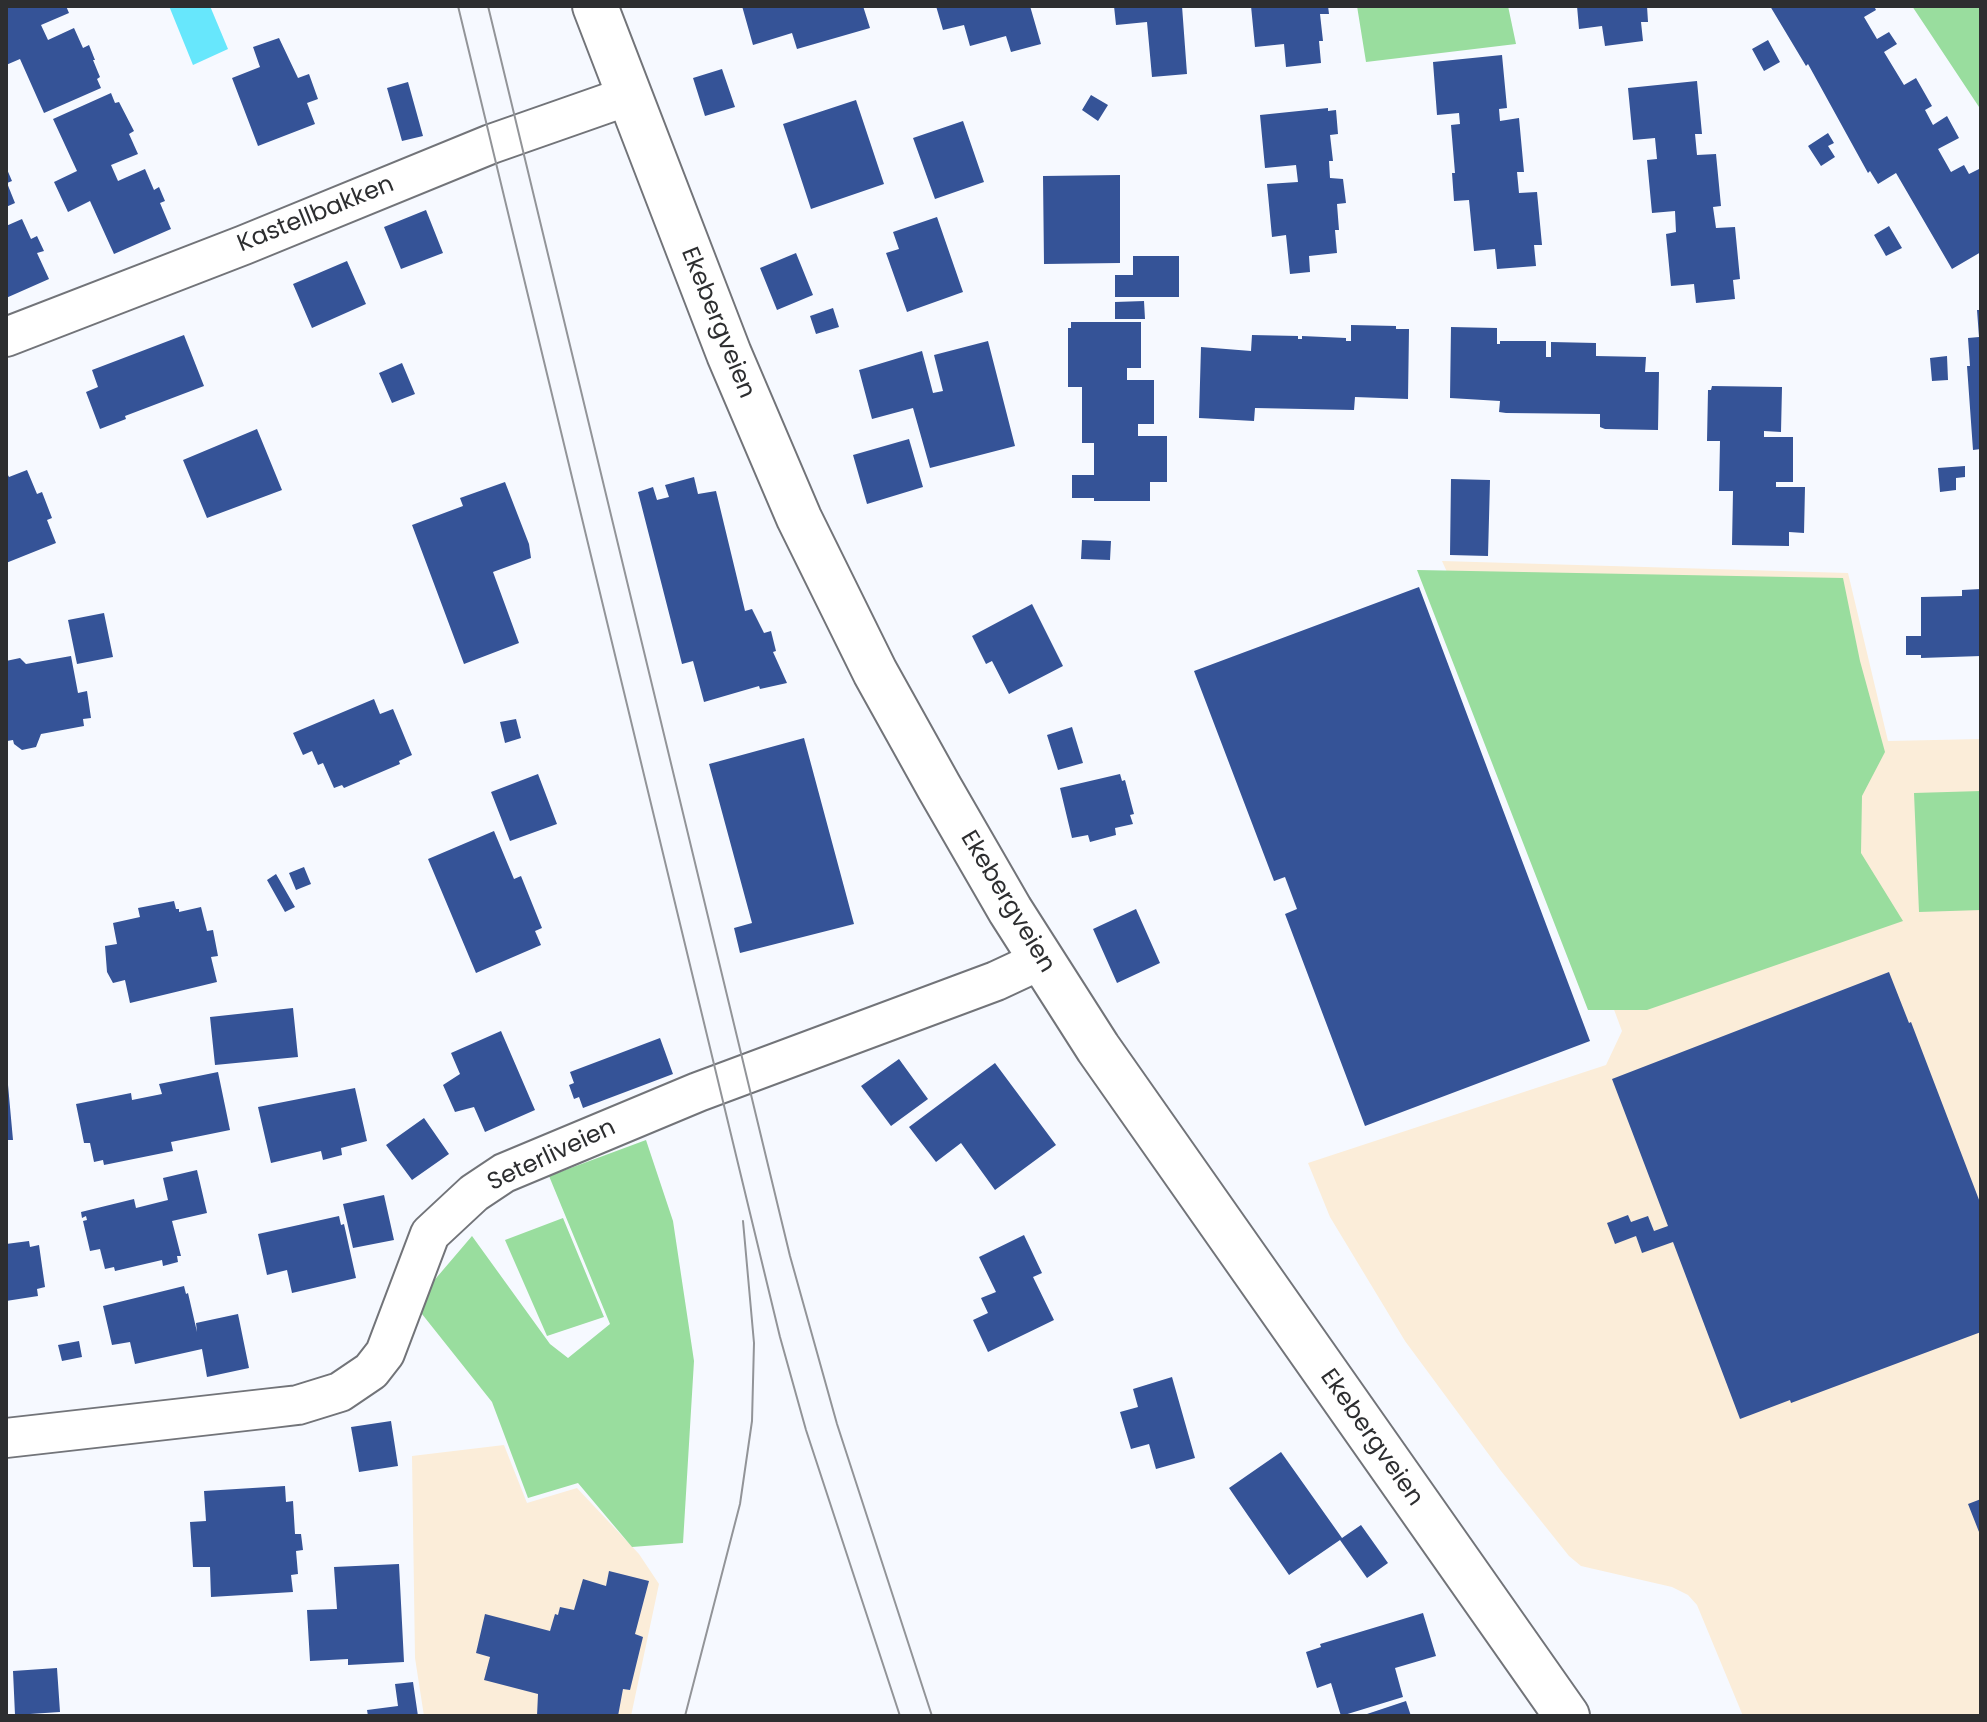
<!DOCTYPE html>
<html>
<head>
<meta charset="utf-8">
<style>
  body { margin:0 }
  #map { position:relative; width:1987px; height:1722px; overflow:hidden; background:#f6f9ff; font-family:Poppins,sans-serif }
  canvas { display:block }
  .frame { position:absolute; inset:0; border:8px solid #2d2e30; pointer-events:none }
</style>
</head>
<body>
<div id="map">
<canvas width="1987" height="1722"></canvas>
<div class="frame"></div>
</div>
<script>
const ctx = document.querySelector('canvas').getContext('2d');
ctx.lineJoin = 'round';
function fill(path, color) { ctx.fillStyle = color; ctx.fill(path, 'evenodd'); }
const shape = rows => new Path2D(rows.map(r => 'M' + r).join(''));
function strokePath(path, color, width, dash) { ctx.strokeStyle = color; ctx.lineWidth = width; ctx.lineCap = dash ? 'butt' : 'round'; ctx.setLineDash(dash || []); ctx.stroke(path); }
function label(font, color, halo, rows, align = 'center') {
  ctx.font = font + ' Poppins,sans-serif'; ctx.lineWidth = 8; ctx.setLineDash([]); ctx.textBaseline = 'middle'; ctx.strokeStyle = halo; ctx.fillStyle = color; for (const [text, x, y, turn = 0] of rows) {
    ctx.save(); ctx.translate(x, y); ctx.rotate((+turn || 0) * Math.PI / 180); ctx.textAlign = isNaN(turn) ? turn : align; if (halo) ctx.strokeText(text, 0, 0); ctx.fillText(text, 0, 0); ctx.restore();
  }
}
fill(shape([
  [1442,561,1848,573,1888,741,1981,739,1981,1716,1743,1716,1697,1605,1688,1595,1672,1587,1581,1566,1569,1556,1501,1471,1405,1341,1330,1217,1308,1163,1606,1065,1622,1031,1465,612],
  [504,1445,527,1503,577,1488,639,1554,659,1584,631,1716,424,1716,415,1658,412,1456]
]), '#fbedd9');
fill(shape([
  [1357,6,1508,6,1516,44,1366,62],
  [1912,6,1981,6,1981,110,1928,30],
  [1417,570,1843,578,1860,661,1885,752,1862,796,1861,853,1903,921,1647,1010,1588,1010],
  [1981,791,1981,910,1919,912,1914,793],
  [646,1140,673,1221,694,1361,683,1543,632,1547,578,1483,528,1498,492,1402,414,1304,472,1236,550,1344,568,1358,610,1324,549,1176],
  [563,1218,604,1317,547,1336,505,1240]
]), '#99dd9e');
fill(shape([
  [169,6,210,6,228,49,193,65]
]), '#67e7fc');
fill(shape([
  [6,6,66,6,69,13,41,25,48,40,74,28,83,48,89,45,95,60,93,60,100,77,97,79,101,88,44,113,20,59,6,65],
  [742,6,863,6,870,28,797,49,792,33,753,45],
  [936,6,1030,6,1041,44,1011,52,1006,36,970,46,964,25,943,30],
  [1114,6,1182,6,1187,74,1152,77,1147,22,1116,25],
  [1251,6,1328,6,1329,14,1320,14,1323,41,1319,41,1321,63,1286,67,1284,44,1255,47],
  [1577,6,1647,6,1648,22,1641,22,1643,41,1605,46,1602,26,1579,29],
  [1770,6,1874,6,1876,10,1864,17,1877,39,1889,32,1897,44,1884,52,1904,85,1916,78,1932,106,1925,110,1933,125,1947,116,1959,138,1938,149,1951,172,1964,165,1969,174,1981,168,1981,252,1952,269,1896,173,1878,184,1870,171,1868,173,1808,64,1806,66],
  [279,38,298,78,309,74,318,99,307,103,315,124,258,146,232,78,260,67,253,47],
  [1768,40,1780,62,1764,71,1752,49],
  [1502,55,1507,108,1499,109,1500,121,1519,118,1524,172,1517,172,1519,193,1537,192,1542,245,1534,245,1536,266,1497,269,1495,249,1474,251,1469,200,1454,201,1452,173,1455,173,1451,125,1460,124,1459,113,1437,115,1433,62],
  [722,69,735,107,705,116,693,78],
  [1697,81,1702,134,1695,134,1697,155,1716,154,1721,206,1713,207,1716,228,1735,227,1740,279,1733,280,1735,299,1696,303,1694,284,1671,286,1666,234,1676,232,1675,211,1652,213,1647,160,1657,159,1655,138,1633,140,1628,88],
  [408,82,423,136,402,141,387,88],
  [111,93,115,103,119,102,134,131,129,134,138,154,111,165,118,181,145,169,154,190,159,187,165,201,160,203,171,229,114,254,90,201,68,212,54,182,77,171,53,119],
  [1091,95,1108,105,1098,121,1082,110],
  [856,100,884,184,811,209,783,124],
  [1328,108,1328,111,1336,110,1338,134,1330,135,1333,161,1329,161,1330,178,1343,179,1346,203,1337,204,1339,230,1335,230,1337,253,1309,256,1310,272,1290,274,1286,235,1272,237,1267,184,1298,182,1296,165,1265,168,1260,115],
  [963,121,984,182,935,199,913,138],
  [1828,133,1834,143,1828,146,1835,157,1821,166,1808,146],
  [6,167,12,181,7,183,15,203,6,207],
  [1120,175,1120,263,1044,264,1043,176],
  [426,210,443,253,401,269,384,227],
  [937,217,963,292,907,312,886,253,899,249,893,232],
  [22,219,31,239,37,236,44,251,37,253,49,279,6,298,6,226],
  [1889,226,1902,248,1886,256,1874,235],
  [796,253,813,295,777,310,760,268],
  [1133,256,1179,256,1179,297,1115,297,1115,275,1133,275],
  [347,261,366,304,312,328,293,284],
  [1144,301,1145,319,1115,319,1115,302],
  [833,308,839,327,816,334,810,316],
  [1977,310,1981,310,1981,449,1973,450,1967,366,1970,366,1968,338,1979,337],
  [1071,322,1141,322,1141,368,1127,368,1127,380,1154,380,1154,424,1138,424,1138,436,1167,436,1167,482,1150,482,1150,501,1094,501,1094,498,1072,498,1072,475,1094,475,1094,443,1082,443,1082,387,1068,387,1068,328,1071,328],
  [1351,325,1396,326,1396,329,1409,329,1408,399,1355,397,1354,410,1255,408,1254,421,1199,418,1201,347,1251,351,1252,335,1298,336,1298,339,1302,339,1302,336,1346,338,1346,341,1351,341],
  [1451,327,1497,328,1497,344,1500,344,1500,341,1546,341,1546,357,1551,357,1551,342,1596,343,1596,356,1646,357,1645,372,1659,372,1658,430,1605,429,1600,427,1600,414,1506,413,1499,412,1500,401,1450,398],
  [184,335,204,386,125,416,126,419,100,429,86,392,98,387,92,370],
  [988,341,1015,446,930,468,913,408,872,419,859,370,922,351,933,393,943,391,934,355],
  [1947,356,1948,380,1932,381,1930,358],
  [402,363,415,394,392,403,379,373],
  [1712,386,1782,387,1781,432,1764,431,1764,437,1793,437,1793,482,1776,482,1776,487,1805,487,1804,533,1789,532,1789,546,1732,545,1733,491,1719,491,1720,441,1707,441,1708,390,1711,390],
  [257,429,282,490,207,518,183,460],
  [909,439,923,487,867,504,853,455],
  [1965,466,1965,477,1956,478,1956,490,1940,492,1938,468],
  [27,470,37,494,42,492,52,518,47,520,56,543,6,563,6,471,9,477],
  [694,477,698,494,716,491,745,611,752,609,764,633,771,631,776,651,773,652,787,683,760,689,759,686,704,702,693,661,682,664,638,492,653,487,657,500,669,497,665,485],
  [1451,479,1490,480,1488,556,1450,555],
  [505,482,529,544,531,558,493,572,519,643,464,664,412,525,463,506,460,498],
  [1082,540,1111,541,1110,560,1081,559],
  [1419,587,1590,1041,1365,1126,1285,914,1297,909,1285,877,1274,881,1194,671],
  [1981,589,1981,656,1921,658,1921,655,1906,655,1906,636,1921,636,1921,597,1962,596,1962,590],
  [1032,604,1063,666,1009,694,992,661,986,664,972,636],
  [104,613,113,657,77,664,68,620],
  [71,656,78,693,87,691,91,718,83,719,84,726,41,734,36,747,22,750,14,744,13,740,7,741,6,661,20,658,26,664],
  [374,699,380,714,393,709,412,755,399,761,400,764,344,788,342,785,334,788,323,763,318,765,312,751,303,755,293,733],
  [516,719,521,738,505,743,500,722],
  [1072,727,1083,763,1058,770,1047,735],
  [804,738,854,924,740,953,734,928,752,923,709,764],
  [538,774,557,824,510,841,491,792],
  [1120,774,1122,781,1125,780,1134,814,1130,815,1133,824,1115,828,1116,835,1090,842,1088,835,1072,838,1060,788],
  [494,831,514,879,521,876,542,928,535,931,541,945,476,973,428,859],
  [304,867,311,884,296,890,289,873],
  [276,874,295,907,285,912,267,880],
  [174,901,176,909,179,909,179,912,201,907,207,931,213,930,218,956,211,957,217,982,130,1003,125,980,113,983,107,972,105,946,117,944,113,923,140,917,138,908],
  [1136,909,1160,963,1117,983,1093,929],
  [1889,972,1909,1023,1911,1022,1981,1205,1981,1332,1791,1403,1790,1400,1740,1419,1673,1242,1642,1253,1636,1236,1615,1244,1607,1223,1628,1215,1631,1222,1648,1216,1654,1231,1668,1226,1612,1079],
  [293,1008,298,1057,215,1065,210,1017],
  [501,1031,535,1110,485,1132,474,1107,455,1112,443,1085,460,1074,451,1053],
  [660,1038,673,1074,583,1108,579,1097,574,1099,569,1085,574,1083,570,1072],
  [899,1059,928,1099,891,1126,861,1086],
  [995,1063,1056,1145,995,1190,961,1143,936,1162,909,1127],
  [218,1072,230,1130,171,1142,173,1151,104,1165,103,1160,94,1162,90,1143,84,1143,76,1104,131,1093,132,1100,162,1094,159,1084],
  [6,1085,8,1085,13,1140,6,1140],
  [355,1088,367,1141,341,1148,342,1155,323,1160,321,1151,271,1163,258,1107],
  [424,1118,449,1154,412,1180,386,1145],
  [197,1170,207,1213,172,1221,181,1256,177,1256,178,1262,163,1266,162,1260,115,1271,114,1267,105,1269,100,1249,90,1251,83,1221,87,1220,86,1216,82,1218,81,1212,134,1199,136,1208,168,1200,163,1178],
  [384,1195,394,1240,353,1248,343,1204],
  [339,1216,341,1225,344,1224,356,1278,292,1293,287,1270,267,1275,258,1234],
  [1024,1235,1042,1273,1033,1277,1054,1320,988,1352,973,1320,988,1313,981,1298,996,1292,979,1257],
  [29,1241,30,1247,39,1245,45,1287,37,1289,38,1296,6,1301,6,1244],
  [184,1286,186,1294,188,1293,197,1332,196,1323,238,1314,249,1368,207,1377,202,1349,135,1364,130,1342,112,1345,103,1306],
  [79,1341,82,1357,62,1361,58,1345],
  [1172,1377,1195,1458,1156,1469,1149,1444,1131,1449,1120,1412,1138,1407,1133,1389],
  [391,1421,398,1466,359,1472,351,1427],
  [1281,1452,1342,1538,1361,1525,1388,1563,1367,1578,1340,1540,1289,1575,1229,1488],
  [285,1486,286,1502,293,1501,295,1534,301,1534,303,1550,296,1551,298,1574,291,1575,293,1592,211,1597,210,1567,193,1567,190,1522,206,1521,204,1491],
  [1981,1499,1981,1537,1968,1504],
  [399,1564,404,1662,348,1665,348,1659,310,1661,307,1610,337,1609,334,1567],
  [609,1571,649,1581,635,1634,643,1637,630,1690,623,1689,618,1716,537,1716,538,1694,484,1680,490,1657,476,1653,485,1614,550,1631,555,1614,558,1615,560,1607,574,1610,583,1579,606,1586],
  [1423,1613,1436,1656,1395,1668,1403,1697,1341,1716,1331,1683,1317,1688,1306,1652,1321,1647,1320,1644],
  [57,1668,60,1712,15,1715,13,1671],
  [413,1682,418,1716,368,1716,367,1710,398,1706,395,1684],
  [1406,1701,1411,1716,1364,1716,1364,1715]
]), '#355397');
const minor = shape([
  [6,337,244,245,491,144,628,96],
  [6,1438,272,1408,298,1405,340,1392,371,1371,385,1353,430,1234,474,1193,504,1173,698,1092,996,981,1041,960]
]);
const secondary = shape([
  [595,6,729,354,799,518,875,672,939,787,1010,910,1098,1048,1567,1716]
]);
strokePath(minor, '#727479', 42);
strokePath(secondary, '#727479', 48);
strokePath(minor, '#fff', 38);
strokePath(secondary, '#fff', 44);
strokePath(shape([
  [458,6,780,1337,806,1430,900,1716],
  [488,6,790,1256,837,1424,932,1716],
  [685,1716,740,1504,752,1421,754,1343,743,1221]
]), '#929498', 2);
label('24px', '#2d2e30', '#fff', [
  ["Kastellbakken",316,215,-22],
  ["Ekebergveien",717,323,68],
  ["Ekebergveien",1007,902,59],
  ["Seterliveien",552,1156,-25],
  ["Ekebergveien",1371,1438,55]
]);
</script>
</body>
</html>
